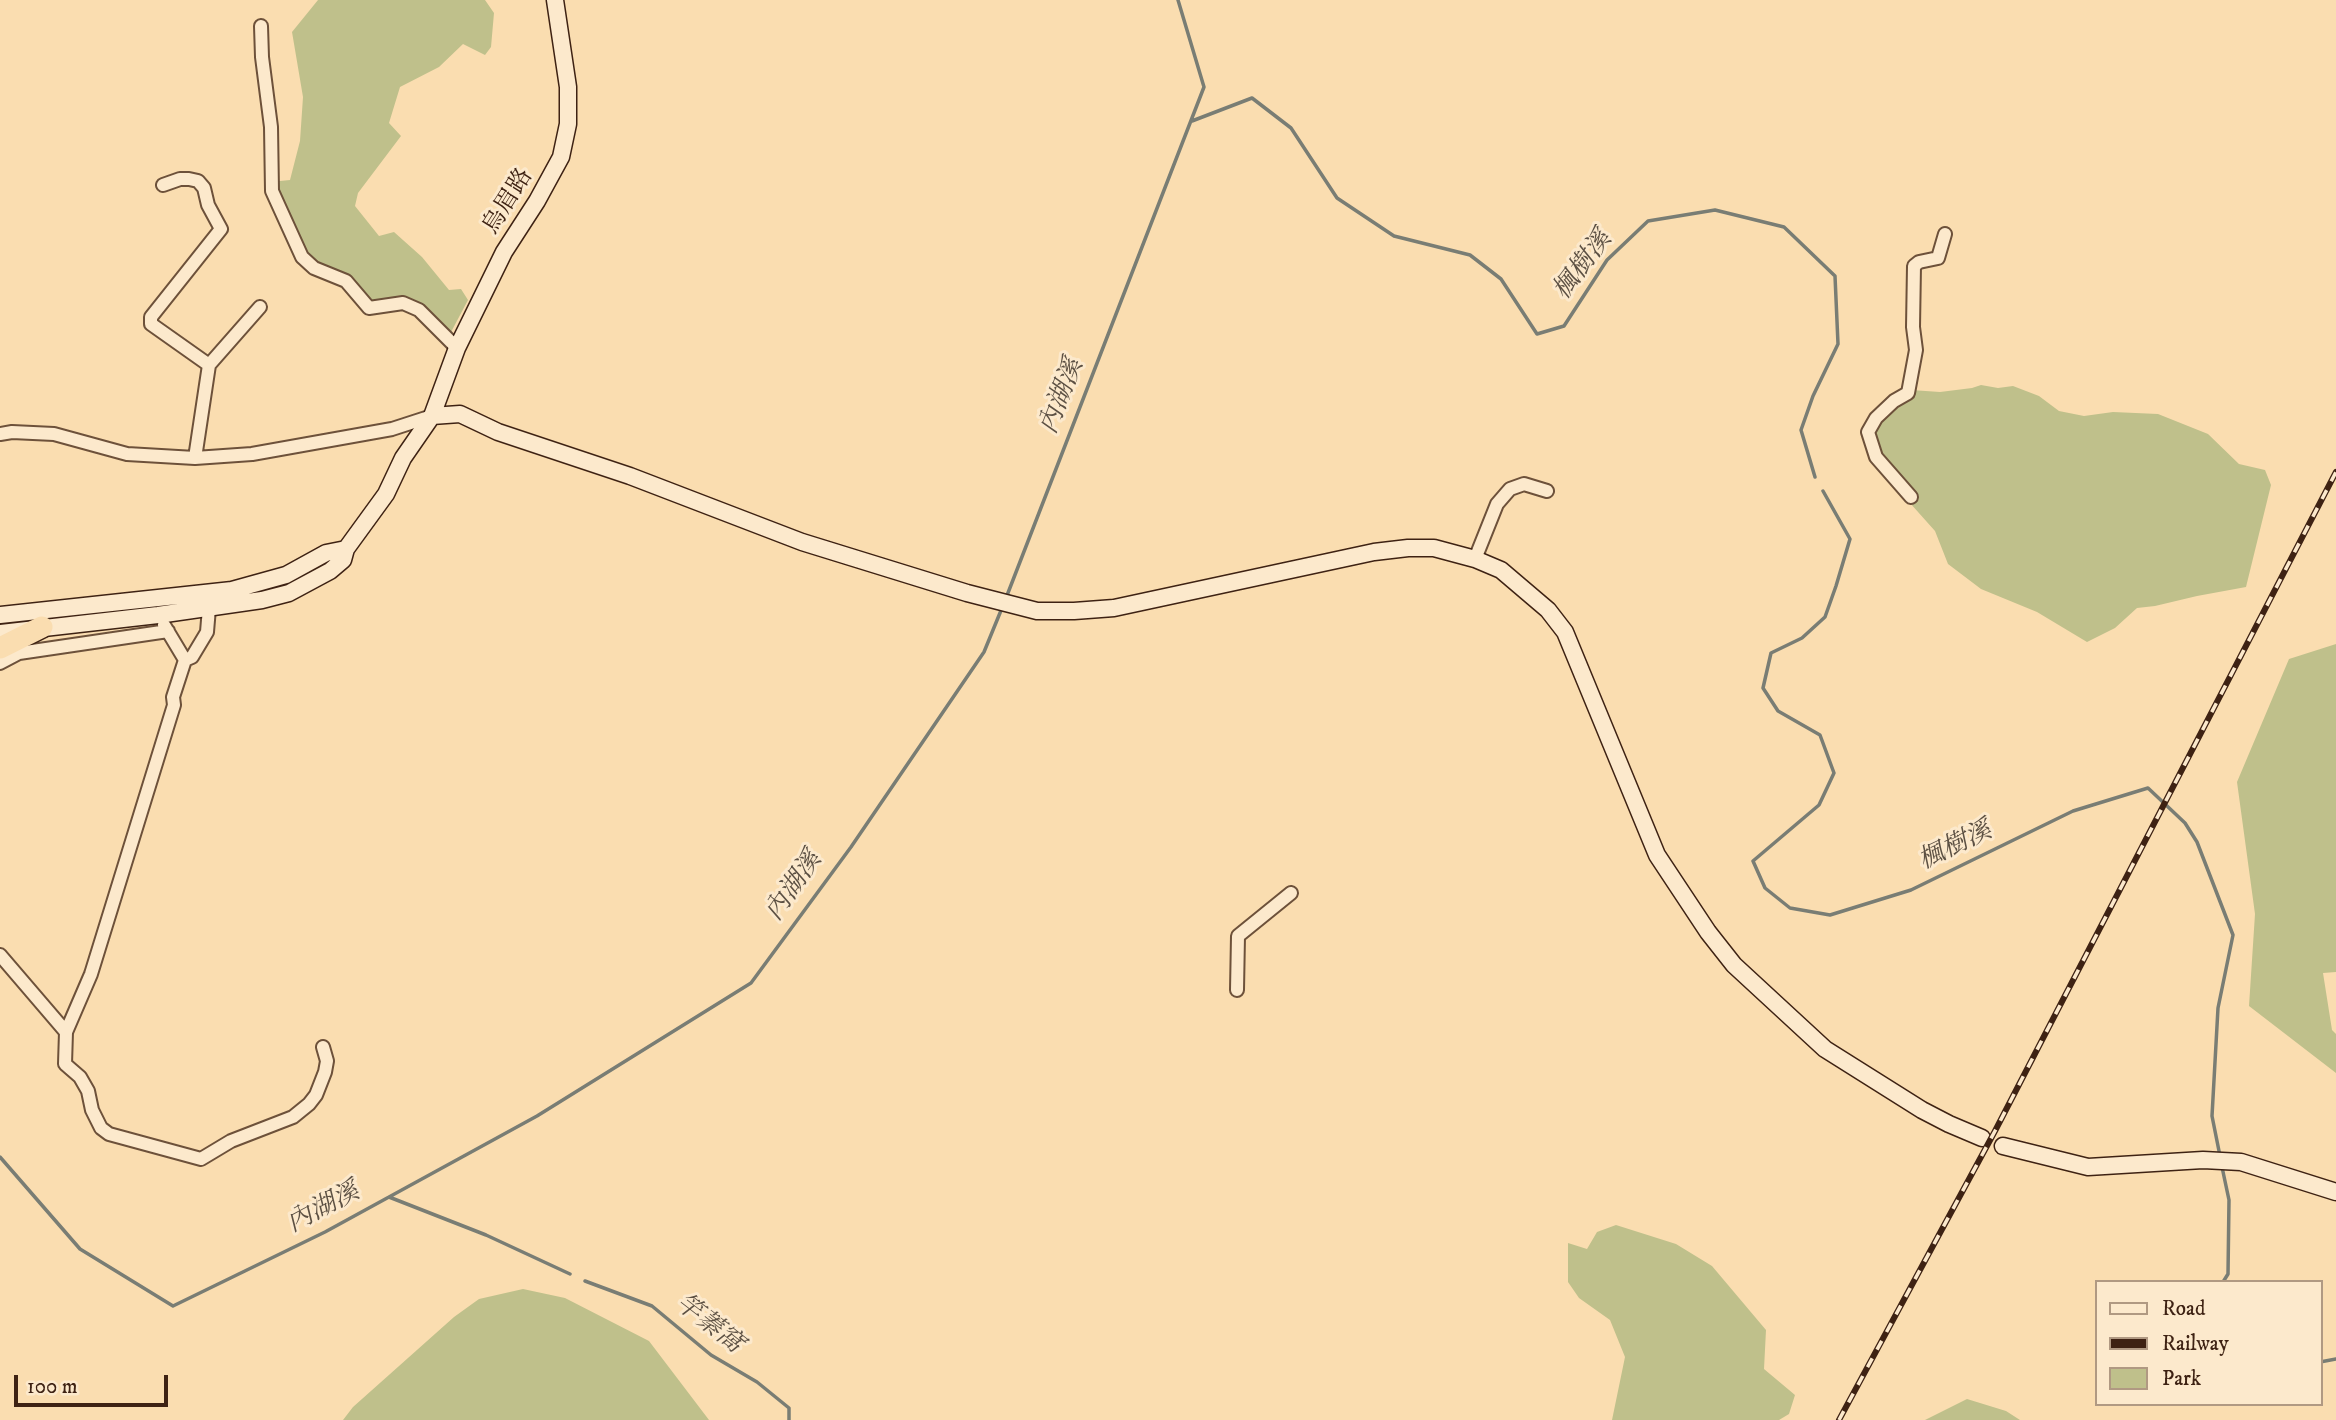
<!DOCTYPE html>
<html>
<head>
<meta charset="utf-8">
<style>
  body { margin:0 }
  #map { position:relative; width:2336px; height:1420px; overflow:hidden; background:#faddb0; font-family:"IM FELL DW Pica",serif }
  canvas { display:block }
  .legend { position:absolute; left:2095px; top:1280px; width:228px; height:126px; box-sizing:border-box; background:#fce9cc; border:2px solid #b09982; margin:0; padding:9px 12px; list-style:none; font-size:21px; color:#3e2213 }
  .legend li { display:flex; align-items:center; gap:14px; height:35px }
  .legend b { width:35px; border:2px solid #b09982 }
  .scale { position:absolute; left:14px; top:1375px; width:154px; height:32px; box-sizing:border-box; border:4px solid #3e2213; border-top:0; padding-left:9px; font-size:21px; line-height:24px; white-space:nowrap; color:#3e2213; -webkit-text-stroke:5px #fce9cc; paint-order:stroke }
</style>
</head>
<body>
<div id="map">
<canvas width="2336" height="1420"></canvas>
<ul class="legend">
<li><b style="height:9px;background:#fce9cc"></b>Road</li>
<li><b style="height:9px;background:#3e2213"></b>Railway</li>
<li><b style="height:19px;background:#bfc08b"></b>Park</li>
</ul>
<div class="scale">100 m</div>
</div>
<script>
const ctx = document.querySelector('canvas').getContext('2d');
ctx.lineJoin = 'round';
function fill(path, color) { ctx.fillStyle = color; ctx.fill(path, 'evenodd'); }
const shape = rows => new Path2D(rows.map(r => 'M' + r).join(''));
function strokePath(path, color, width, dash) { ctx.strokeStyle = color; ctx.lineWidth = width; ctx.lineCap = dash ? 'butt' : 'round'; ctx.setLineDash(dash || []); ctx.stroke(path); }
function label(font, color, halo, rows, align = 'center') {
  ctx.font = font + ' "IM FELL DW Pica","Noto Serif TC",serif'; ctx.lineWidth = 6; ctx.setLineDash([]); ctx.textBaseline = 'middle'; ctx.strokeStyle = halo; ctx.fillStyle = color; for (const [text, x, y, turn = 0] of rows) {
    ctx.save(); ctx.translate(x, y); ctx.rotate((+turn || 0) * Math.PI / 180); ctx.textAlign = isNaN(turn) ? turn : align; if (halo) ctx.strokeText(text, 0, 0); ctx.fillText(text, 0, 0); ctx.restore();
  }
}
fill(shape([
  [318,0,485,0,494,13,491,47,485,55,463,44,439,67,400,87,389,123,401,136,358,193,355,206,379,236,394,232,422,257,449,290,461,289,468,300,450,334,408,300,368,305,351,283,299,256,270,182,290,180,300,141,303,97,292,32],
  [1981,385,1998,388,2013,386,2039,396,2059,411,2084,416,2113,412,2158,414,2208,434,2239,464,2265,470,2271,485,2246,587,2197,596,2155,606,2137,608,2115,628,2087,642,2037,612,1981,589,1948,564,1935,531,1893,484,1866,446,1870,421,1911,390,1940,392,1972,388],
  [2336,644,2336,972,2323,973,2332,1030,2336,1034,2336,1073,2249,1006,2255,914,2237,782,2289,659],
  [1616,1225,1676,1244,1712,1266,1766,1330,1764,1369,1795,1395,1789,1414,1779,1420,1612,1420,1625,1357,1610,1320,1579,1298,1568,1282,1568,1243,1587,1249,1597,1232],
  [523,1289,565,1298,649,1341,709,1420,343,1420,353,1407,454,1317,479,1299],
  [1967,1399,2006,1411,2020,1420,1925,1420]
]), '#bfc08b');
strokePath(shape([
  [1192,121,1252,98,1291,128,1337,198,1394,236,1470,255,1501,279,1537,334,1564,326,1607,260,1648,221,1715,210,1784,227,1835,276,1838,344,1813,396,1801,430,1815,477],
  [1823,491,1850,539,1836,586,1825,617,1802,638,1771,653,1763,688,1778,711,1820,735,1834,773,1819,805,1753,861,1765,888,1790,908,1830,915,1911,890,2073,811,2148,788,2185,823,2197,842,2233,935,2218,1008,2212,1116,2220,1156],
  [1006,598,1204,87,1178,0],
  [0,1157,80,1249,173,1306,325,1232,537,1116,751,983,851,847,984,652,1002,608],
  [2222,1167,2229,1200,2228,1274,2223,1282],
  [389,1197,486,1235,570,1274],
  [585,1281,652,1306,711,1355,757,1382,789,1408,789,1420],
  [2320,1362,2336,1359]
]), '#797d74', 3.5);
const street = shape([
  [261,26,262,57,271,127,272,191,302,257,314,268,346,281,369,308,403,303,419,310,457,348],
  [163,185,180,179,189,179,198,181,204,188,208,205,221,229,151,317,151,324,209,365,260,307],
  [0,434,12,432,54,434,127,454,195,458,252,454,392,429,432,416],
  [195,458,209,365],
  [1911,497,1876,457,1868,432,1876,418,1894,401,1908,393,1916,350,1913,327,1914,266,1919,262,1938,258,1945,234],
  [1475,559,1497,504,1510,489,1524,484,1547,491],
  [209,608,207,632,192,657,185,660,173,697,174,705,91,974,66,1032,65,1064,80,1077,88,1091,92,1110,101,1128,109,1134,201,1159,231,1141,293,1117,309,1104,316,1095,325,1072,327,1061,323,1047],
  [164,625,185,660],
  [0,663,19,653,168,631],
  [0,955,66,1032],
  [1237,990,1238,936,1291,893]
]);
const secondary = shape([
  [432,416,460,414,498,432,630,476,802,542,967,593,1037,611,1074,611,1114,608,1374,552,1408,548,1434,548,1475,559,1501,570,1548,610,1565,632,1657,855,1708,932,1734,965,1825,1049,1922,1110,1949,1124,1982,1138],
  [0,615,232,590,286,575,326,553,346,549],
  [0,633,158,615,262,600,289,593,330,571,343,560,346,549,386,494,403,458,432,416,457,348,504,252,537,201,561,157,568,124,568,87,555,0],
  [2003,1146,2088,1167,2203,1160,2241,1162,2336,1192]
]);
const highway = shape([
  [0,648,42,627]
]);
strokePath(street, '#6d513a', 16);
strokePath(secondary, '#3e2213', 19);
strokePath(highway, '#3e2213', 24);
strokePath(street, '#fce9cc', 12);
strokePath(secondary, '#fce9cc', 16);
strokePath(highway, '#faddb0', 21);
const rail = shape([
  [1839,1420,1995,1131,2336,472]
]);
strokePath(rail, '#3e2213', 6);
strokePath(rail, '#fce9cc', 3.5, [10]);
label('24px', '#3e2213', '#fce9cc', [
  ["烏眉路",509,202,-58]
]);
label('italic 26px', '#5c5043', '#fce9cc', [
  ["楓樹溪",1584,266,-53],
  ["內湖溪",1063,397,-69],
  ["楓樹溪",1956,847,-26],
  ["內湖溪",795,887,-55],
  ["內湖溪",324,1209,-28],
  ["竿蓁窩",708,1325,38]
]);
</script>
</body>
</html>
